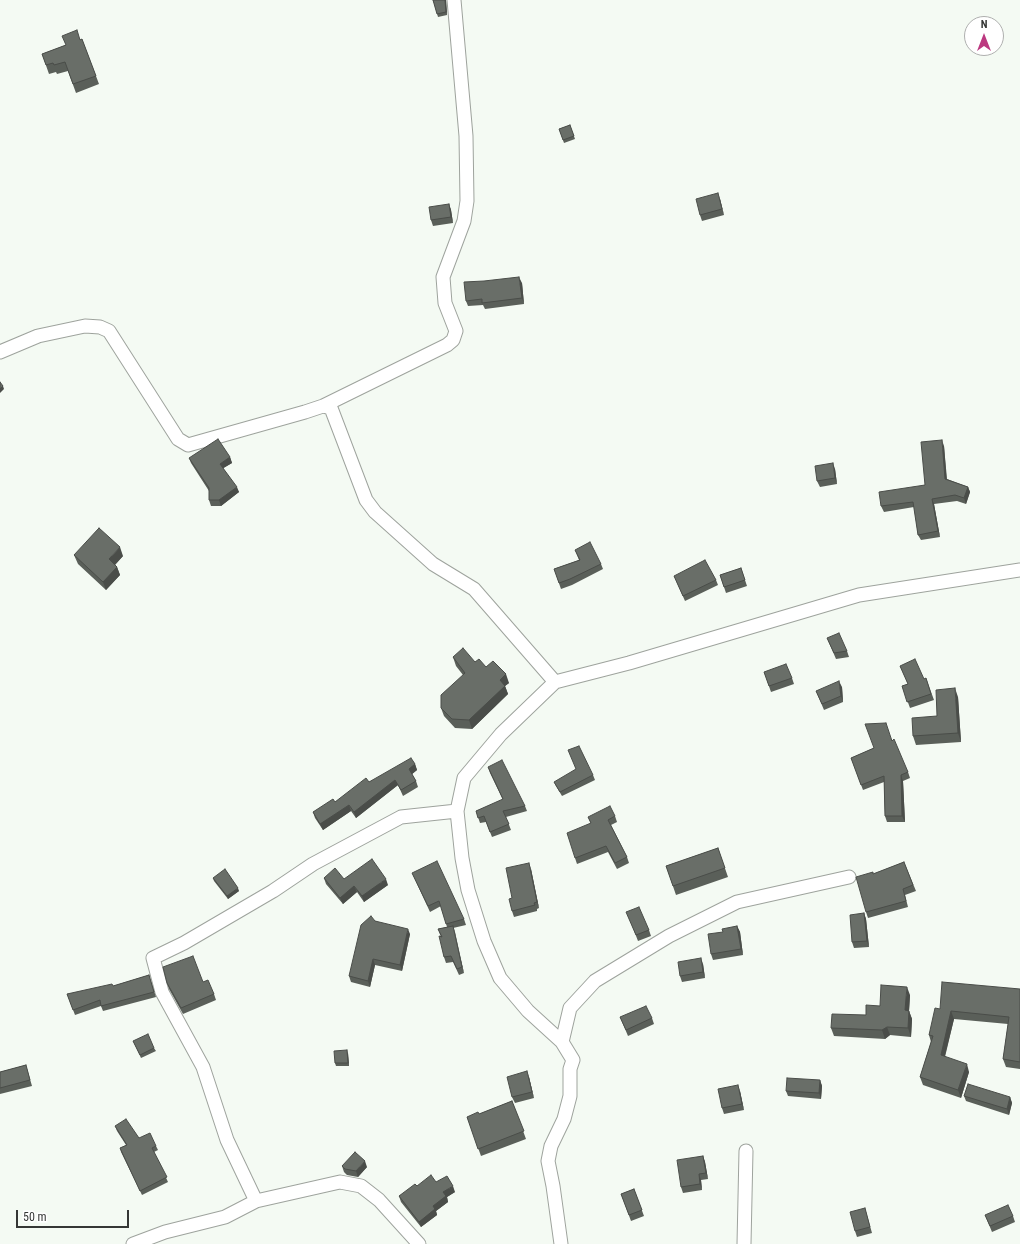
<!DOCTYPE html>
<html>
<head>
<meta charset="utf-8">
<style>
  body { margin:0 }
  #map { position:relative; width:1020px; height:1244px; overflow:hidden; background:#f4faf3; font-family:"Roboto Condensed",sans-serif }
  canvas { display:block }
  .north { position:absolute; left:964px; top:16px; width:40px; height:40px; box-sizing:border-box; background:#fff; border:1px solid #aeafae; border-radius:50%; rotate:0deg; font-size:11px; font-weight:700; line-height:16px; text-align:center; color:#353735 }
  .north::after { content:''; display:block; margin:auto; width:14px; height:18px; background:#bc3980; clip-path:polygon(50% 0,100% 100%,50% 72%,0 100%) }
  .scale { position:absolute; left:16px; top:1210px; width:113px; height:18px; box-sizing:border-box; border:2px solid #353735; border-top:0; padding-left:5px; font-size:12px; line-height:14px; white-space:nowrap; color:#353735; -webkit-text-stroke:3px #fff; paint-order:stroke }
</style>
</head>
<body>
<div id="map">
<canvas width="1020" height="1244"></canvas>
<div class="north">N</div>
<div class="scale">50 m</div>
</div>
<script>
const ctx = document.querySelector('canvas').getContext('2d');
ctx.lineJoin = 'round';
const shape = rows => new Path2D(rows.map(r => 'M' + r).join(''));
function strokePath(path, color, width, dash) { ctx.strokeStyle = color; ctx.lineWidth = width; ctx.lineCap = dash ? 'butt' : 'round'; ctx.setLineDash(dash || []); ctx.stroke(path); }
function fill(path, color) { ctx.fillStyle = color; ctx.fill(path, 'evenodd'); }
const minor = shape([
  [0,352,38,336,85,326,100,327,109,331,178,439,188,445,305,412,323,406,447,345,453,340,456,331,445,303,443,277,464,221,467,201,466,136,454,0],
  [323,406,331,408,366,500,375,512,433,564,474,589,555,682],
  [562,1042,528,1011,500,978,484,941,468,890,462,858,457,811,464,778,501,734,555,682,629,663,859,595,1020,570],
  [256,1201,227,1140,203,1067,162,992,153,958,184,943,273,891,313,864,401,817,457,811],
  [133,1244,165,1232,225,1217,256,1201,340,1182,361,1186,379,1200,419,1244],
  [561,1244,553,1186,548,1161,551,1146,564,1119,570,1096,570,1069,573,1060,562,1042,570,1008,595,981,669,936,737,902,849,877],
  [744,1244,746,1151]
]);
strokePath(minor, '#9ea39d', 15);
strokePath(minor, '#fff', 13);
fill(shape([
  [433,0,446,0,447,15,438,17],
  [82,39,99,84,76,93,68,71,57,74,56,72,49,74,42,54],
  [570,125,575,139,564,143,559,129],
  [720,199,724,215,702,221,700,215],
  [449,204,451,210,453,223,433,226,431,220],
  [522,283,524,304,485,309,483,305,468,306,466,301],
  [944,446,947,479,968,487,970,492,966,504,957,501,934,504,940,537,921,540,918,535,914,507,884,512,881,506,925,485],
  [230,457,232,463,223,468,239,492,221,506,211,506,209,500,209,491,191,463,189,458],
  [835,469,837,484,820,487,817,481],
  [575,550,601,564,603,569,572,585,561,589,554,569,579,560],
  [74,555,123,556,115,565,117,567,120,575,106,590,78,564],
  [741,568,747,586,726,593,720,575],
  [674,576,716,580,718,585,685,601],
  [827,638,847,651,849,657,836,659],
  [453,657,475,662,486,667,509,683,505,686,508,694,472,729,455,728,444,716,441,708,463,675,456,666],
  [900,666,924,679,926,678,934,700,910,708,902,686,908,684],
  [764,672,792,678,794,684,771,692],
  [842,687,843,702,824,710,816,691],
  [958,697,961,742,916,745,913,736,937,716],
  [892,740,908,772,910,778,903,781,905,822,887,822,885,816,884,782,863,790,851,758],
  [415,764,417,770,412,774,416,781,418,787,403,796,398,785,356,818,351,811,323,830,315,818,313,812,335,802,369,782],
  [488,767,525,806,527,811,506,817,511,830,492,837,486,822,480,823,476,811,503,800,490,773],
  [593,775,595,780,562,796,556,786,554,782],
  [615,816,617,822,611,825,627,857,629,863,617,869,608,852,577,864,575,858,591,824,588,817],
  [718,848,728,877,676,895,666,866],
  [904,862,916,891,905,895,908,907,868,918,866,912,873,874],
  [531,869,539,908,537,909,537,911,514,917,512,911,512,898],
  [412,873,464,919,466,925,453,928,464,973,459,975,453,962,446,963,444,957,441,937,438,929,447,927,441,906,430,912],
  [213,878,239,891,228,899,214,881],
  [324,878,344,879,388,885,364,902,357,892,343,904,326,884],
  [864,913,866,919,869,947,854,948,852,942],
  [629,918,649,930,651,936,638,941],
  [375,921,410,934,402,971,375,965,370,987,351,982,349,976],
  [737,926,740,932,743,955,713,960,711,954,723,932],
  [703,964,705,978,682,982,680,976],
  [149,975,156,997,103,1011,101,1006,75,1015,67,994,113,986],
  [203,982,214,994,216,1000,183,1014,169,989,167,983],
  [1020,989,1020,1069,1006,1067,1003,1059,1008,1024,954,1019,945,1057,969,1072,961,1098,923,1085,920,1077,931,1042,929,1035,940,1009],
  [910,995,909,1011,912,1019,911,1037,890,1035,885,1039,834,1036,831,1028,866,1015,880,1006],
  [620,1017,652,1018,654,1024,628,1036],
  [133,1041,154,1048,156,1051,141,1058],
  [348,1053,349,1066,336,1066,335,1063],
  [26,1065,32,1086,0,1094,0,1072],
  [529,1077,534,1098,515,1103,512,1097],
  [820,1080,822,1086,821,1099,788,1096,786,1091],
  [740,1091,744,1110,724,1114,722,1108],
  [964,1096,1010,1097,1012,1103,1009,1115,966,1101],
  [512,1101,526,1139,481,1156,467,1117,479,1114],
  [115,1126,156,1146,158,1150,154,1152,168,1182,142,1195,121,1152,120,1148,126,1145,117,1131],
  [703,1156,705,1162,708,1179,701,1180,702,1190,683,1193,681,1187],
  [342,1166,367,1167,358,1177,347,1175,344,1172],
  [436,1182,455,1192,447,1197,448,1202,436,1211,437,1215,421,1227,401,1202,399,1196,417,1186],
  [634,1189,644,1216,631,1221,621,1194],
  [865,1208,872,1233,857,1237,855,1231],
  [985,1215,1013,1216,1015,1222,992,1232]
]), '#5a5f59');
fill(shape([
  [445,0,446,0,447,15,446,12],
  [718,193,720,199,724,215,722,209],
  [449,204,451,210,453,223,451,217],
  [519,277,522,283,524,304,522,298],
  [3,386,4,389,0,393,0,389],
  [942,440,944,446,947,485,945,479],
  [230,457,232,463,222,469,220,464],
  [833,463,835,469,837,484,835,478],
  [237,487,239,492,221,506,219,500],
  [968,487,970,492,966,504,964,498],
  [932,499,934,504,940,537,938,531],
  [120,547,123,556,112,568,109,559],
  [117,567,120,575,106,590,103,582],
  [506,674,509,683,505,686,508,694,472,729,469,720,500,680],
  [839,681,842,687,843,702,841,696],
  [955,688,958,697,961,742,958,733],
  [415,764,417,770,411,775,409,769],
  [901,775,903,781,905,822,902,816],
  [395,780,398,785,356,818,354,812],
  [349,805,351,811,323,830,320,824],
  [529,863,531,869,539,908,537,902],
  [386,879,388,885,364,902,362,896],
  [354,886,357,892,343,904,340,898],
  [238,888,239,891,228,899,227,896],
  [864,913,866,919,869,947,867,941],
  [453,926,455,932,464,973,462,967],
  [737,926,740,932,743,955,741,949],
  [408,929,410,934,402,971,400,965],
  [701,958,703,964,705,978,703,972],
  [373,959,375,965,370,987,368,981],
  [907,987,910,995,909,1011,912,1019,911,1037,908,1028,905,1010],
  [951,1011,954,1019,943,1063,941,1055],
  [887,1027,890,1035,885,1039,882,1030],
  [347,1050,348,1053,349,1066,348,1063],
  [967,1064,969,1072,961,1098,958,1090],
  [527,1071,529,1077,534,1098,532,1092],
  [820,1080,822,1086,821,1099,819,1093],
  [738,1085,740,1091,744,1110,742,1104],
  [1010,1097,1012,1103,1009,1115,1007,1109],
  [703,1156,705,1162,708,1179,706,1173],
  [365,1161,367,1167,358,1177,356,1171],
  [699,1174,701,1180,702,1190,700,1184],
  [453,1186,455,1192,447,1197,448,1202,436,1211,437,1215,421,1227,419,1222,443,1192]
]), '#4a4d49');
const building = shape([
  [433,0,445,0,446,12,437,14,433,0],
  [77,30,80,40,82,39,96,76,73,84,65,62,54,65,53,63,46,65,42,54,66,45,62,36,77,30],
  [570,125,574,136,563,140,559,129,570,125],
  [718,193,722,209,700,215,696,199,718,193],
  [449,204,451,217,431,220,429,207,449,204],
  [519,277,522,298,482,303,482,299,466,301,464,282,484,281,519,277],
  [0,382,3,386,0,389,0,382],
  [218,439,230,457,220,464,237,487,219,500,209,500,209,488,189,458,218,439],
  [942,440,945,479,968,487,964,498,955,495,932,499,938,531,918,535,913,502,881,506,879,492,925,485,921,442,942,440],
  [833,463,835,478,817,481,815,466,833,463],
  [99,528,120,547,109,559,117,567,103,582,74,555,99,528],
  [590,542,601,564,570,579,559,583,554,569,580,560,575,550,590,542],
  [705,560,716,580,683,596,674,576,705,560],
  [741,568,745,580,724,587,720,575,741,568],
  [839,633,847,651,834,653,827,638,839,633],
  [463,648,475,662,479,659,486,667,493,661,506,674,500,680,505,686,469,720,452,719,441,708,441,695,465,673,453,657,463,648],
  [915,659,924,679,926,678,931,694,907,702,902,686,908,684,900,666,915,659],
  [786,664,792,678,769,686,764,672,786,664],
  [839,681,841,696,822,704,816,691,839,681],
  [955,688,958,733,913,736,912,718,937,716,936,690,955,688],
  [886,723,892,741,894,739,908,772,901,775,902,816,885,816,884,776,861,785,851,758,874,748,865,724,886,723],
  [579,746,593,775,560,792,554,782,576,769,568,750,579,746],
  [411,758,415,764,409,769,416,781,401,790,395,780,354,812,349,805,320,824,313,812,333,799,335,802,366,778,369,782,411,758],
  [502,760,525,806,503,811,509,824,490,832,484,816,478,818,476,811,503,799,488,767,502,760],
  [610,806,615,816,608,820,627,857,615,863,606,846,575,858,567,833,591,823,588,817,610,806],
  [718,848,725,868,673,886,666,866,718,848],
  [372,859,386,879,362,896,354,886,340,898,324,878,335,868,344,879,372,859],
  [437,861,464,919,446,924,439,901,428,906,412,873,437,861],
  [904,862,913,885,903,889,906,901,866,912,856,877,873,872,873,874,904,862],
  [529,863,537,902,534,903,535,905,512,911,509,899,512,898,506,868,529,863],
  [225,869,238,888,227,896,213,878,225,869],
  [639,907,649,930,636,935,626,912,639,907],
  [864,913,867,941,852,942,850,915,864,913],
  [371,916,375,921,408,929,400,965,373,959,368,981,349,976,361,925,371,916],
  [453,926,462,967,457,969,451,956,444,957,439,936,442,937,438,929,453,926],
  [737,926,741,949,711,954,708,934,723,932,722,929,737,926],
  [193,956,203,982,208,980,214,994,181,1008,167,983,163,967,193,956],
  [701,958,703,972,680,976,678,962,701,958],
  [149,975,154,992,101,1006,100,1000,73,1010,67,994,112,984,113,986,149,975],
  [942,982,1020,989,1020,1062,1003,1059,1009,1017,951,1011,941,1055,967,1064,958,1090,920,1077,933,1036,929,1035,935,1008,940,1009,942,982],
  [881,985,907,987,905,1010,909,1011,908,1028,887,1027,882,1030,831,1028,832,1014,866,1015,866,1005,880,1006,881,985],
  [646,1006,652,1018,626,1030,620,1017,646,1006],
  [148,1034,154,1048,140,1055,133,1041,148,1034],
  [347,1050,348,1063,335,1063,334,1051,347,1050],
  [26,1065,30,1080,0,1088,0,1072,26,1065],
  [527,1071,532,1092,512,1097,507,1077,527,1071],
  [787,1078,820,1080,819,1093,786,1091,787,1078],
  [968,1084,1010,1097,1007,1109,964,1096,968,1084],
  [738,1085,742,1104,722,1108,718,1089,738,1085],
  [512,1101,524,1131,478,1149,467,1117,478,1112,479,1114,512,1101],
  [126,1119,139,1138,150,1133,156,1146,152,1148,167,1177,140,1191,120,1148,127,1145,115,1126,126,1119],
  [355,1152,365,1161,356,1171,345,1169,342,1166,355,1152],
  [703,1156,706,1173,699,1174,700,1184,681,1187,677,1160,703,1156],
  [431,1175,436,1182,447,1176,453,1186,443,1192,446,1196,433,1206,435,1209,419,1222,399,1196,415,1184,417,1186,431,1175],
  [634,1189,642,1210,629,1215,621,1194,634,1189],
  [1008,1205,1013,1216,990,1226,985,1215,1008,1205],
  [865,1208,870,1227,855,1231,850,1212,865,1208]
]);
fill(building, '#696e68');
strokePath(building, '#4a4d49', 1);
</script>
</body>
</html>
